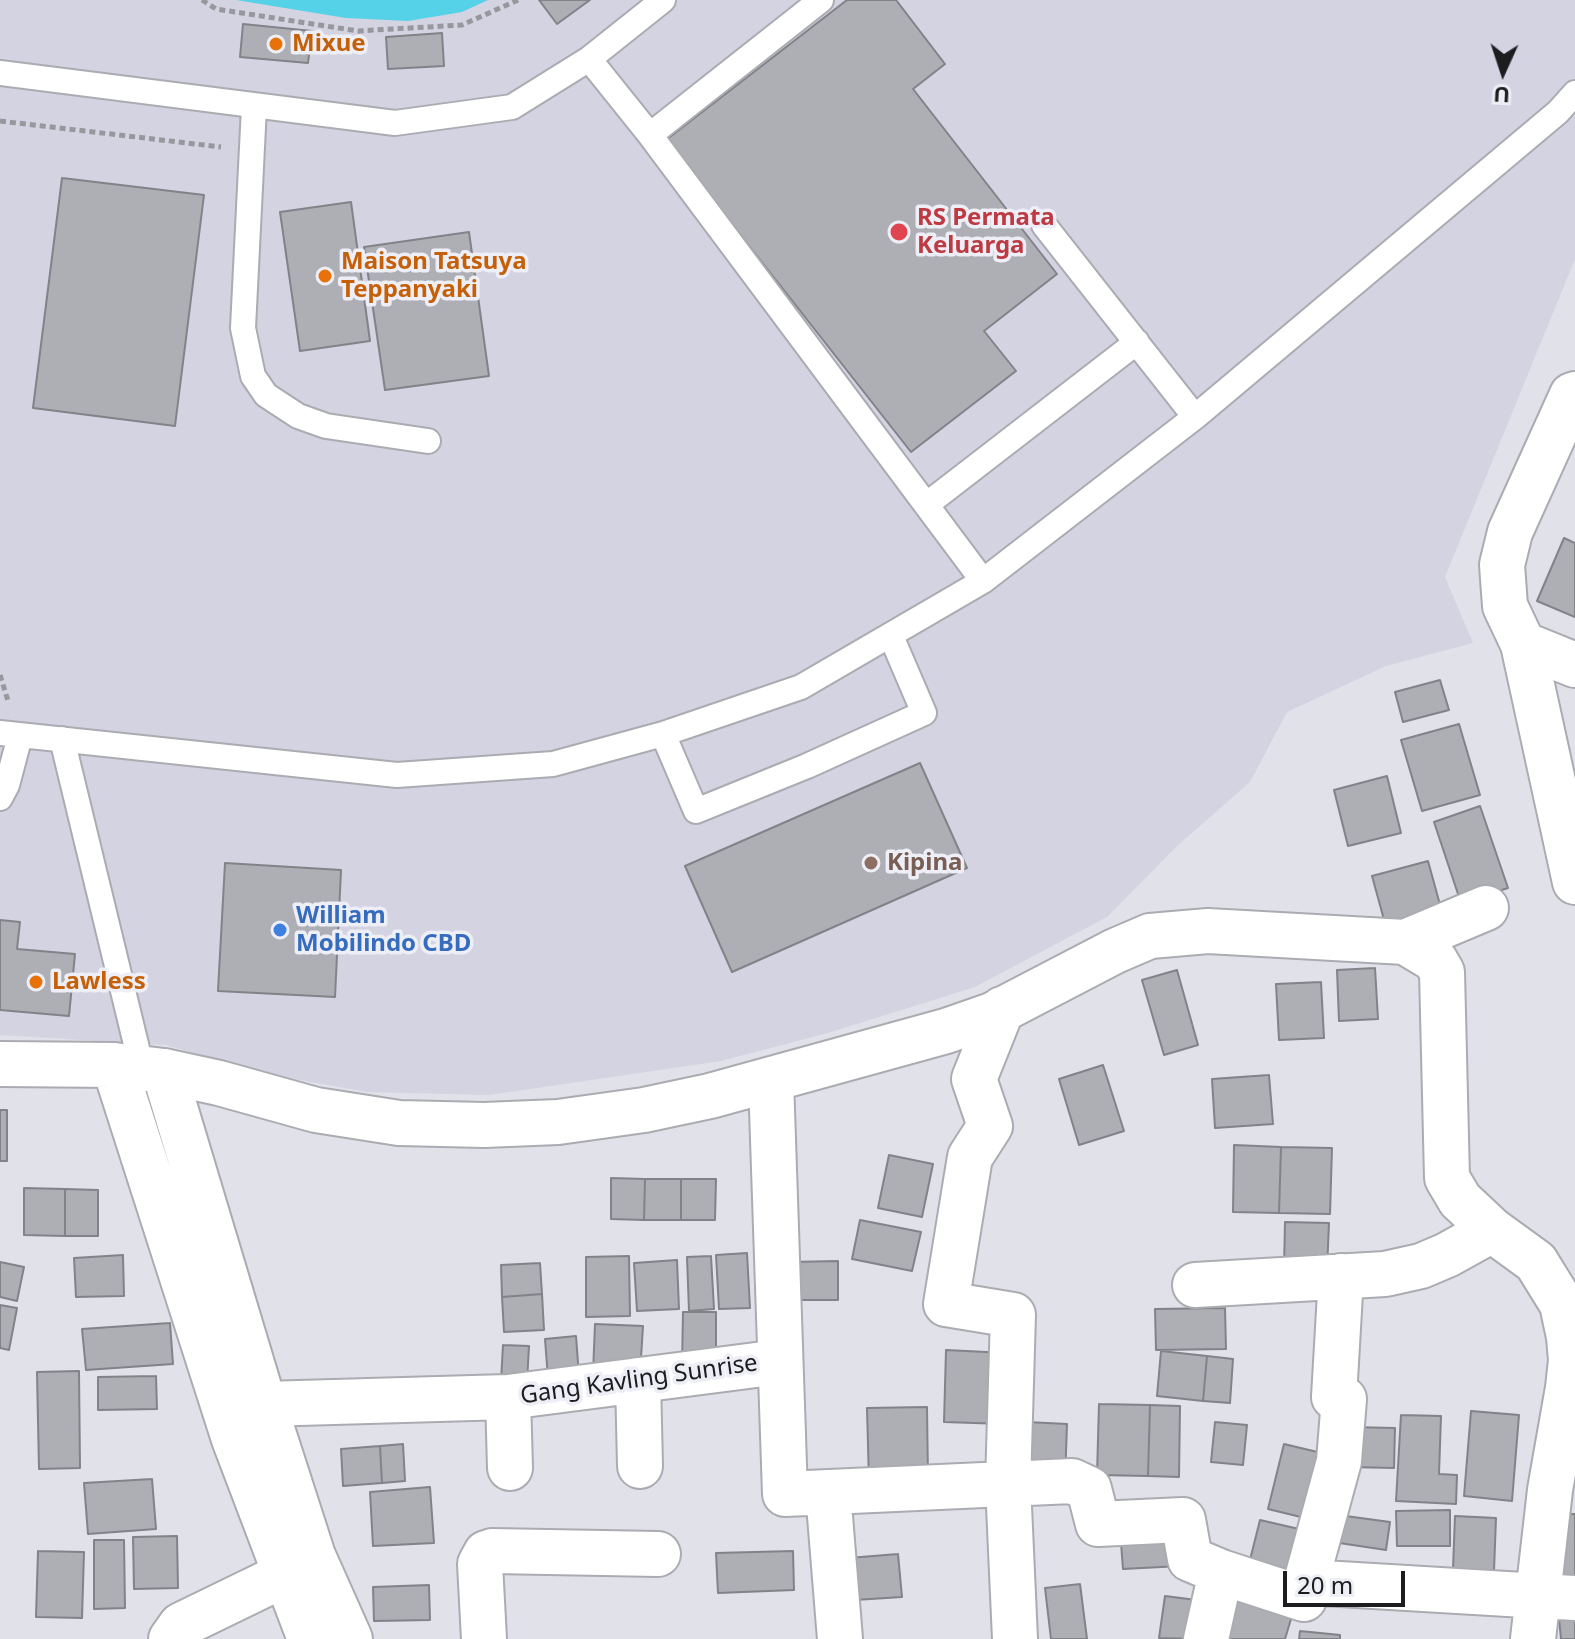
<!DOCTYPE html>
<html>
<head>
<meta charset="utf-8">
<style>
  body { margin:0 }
  #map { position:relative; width:1575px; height:1639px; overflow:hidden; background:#e1e1e9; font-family:"Noto Sans",sans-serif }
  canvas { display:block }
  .north { position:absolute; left:1463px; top:32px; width:80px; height:80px; -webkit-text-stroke:6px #eeeef6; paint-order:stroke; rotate:183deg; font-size:22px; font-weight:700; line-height:32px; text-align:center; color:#1d1d20 }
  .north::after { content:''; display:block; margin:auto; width:28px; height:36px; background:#1d1d20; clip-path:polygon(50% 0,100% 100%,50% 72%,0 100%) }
  .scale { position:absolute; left:1283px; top:1571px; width:122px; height:36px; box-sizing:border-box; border:4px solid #1d1d20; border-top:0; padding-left:10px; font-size:24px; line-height:28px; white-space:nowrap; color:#1d1d20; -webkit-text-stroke:6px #eeeef6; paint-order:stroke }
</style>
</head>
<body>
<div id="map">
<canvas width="1575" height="1639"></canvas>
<div class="north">U</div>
<div class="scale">20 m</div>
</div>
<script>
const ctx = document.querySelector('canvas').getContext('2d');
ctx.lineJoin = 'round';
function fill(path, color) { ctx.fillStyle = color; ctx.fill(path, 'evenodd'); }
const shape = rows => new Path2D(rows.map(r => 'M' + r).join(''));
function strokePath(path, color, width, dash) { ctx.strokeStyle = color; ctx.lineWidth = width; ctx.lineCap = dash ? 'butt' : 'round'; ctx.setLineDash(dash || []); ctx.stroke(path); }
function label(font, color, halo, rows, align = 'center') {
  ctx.font = font + ' "Noto Sans",sans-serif'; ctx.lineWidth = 7; ctx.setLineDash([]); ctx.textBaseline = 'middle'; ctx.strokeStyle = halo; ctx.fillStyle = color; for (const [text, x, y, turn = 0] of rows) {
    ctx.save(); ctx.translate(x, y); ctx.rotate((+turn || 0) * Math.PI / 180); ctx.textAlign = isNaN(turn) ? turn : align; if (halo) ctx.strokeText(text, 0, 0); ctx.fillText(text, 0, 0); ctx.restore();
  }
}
fill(shape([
  [0,0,1575,0,1575,259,1445,577,1473,643,1386,666,1287,712,1250,782,1177,846,1107,917,975,987,828,1033,721,1061,489,1095,367,1092,272,1075,166,1045,0,1035]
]), '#d3d3e2');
fill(shape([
  [236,0,488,0,462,12,408,21,346,18]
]), '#55d2e7');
const building = shape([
  [539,0,590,0,557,24,539,0],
  [847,0,896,0,945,64,913,89,1057,274,984,331,1016,371,911,452,666,140,847,0],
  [243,24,312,31,308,63,240,57,243,24],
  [442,33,444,66,388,69,386,37,442,33],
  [62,178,204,195,175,426,33,408,62,178],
  [351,202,370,341,300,351,280,212,351,202],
  [469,232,489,376,385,390,364,247,469,232],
  [1564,538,1575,543,1575,617,1537,601,1564,538],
  [1440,680,1449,710,1403,722,1395,692,1440,680],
  [1459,724,1480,795,1422,811,1401,740,1459,724],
  [920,763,967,868,732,972,685,866,920,763],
  [1387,776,1401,833,1348,846,1334,790,1387,776],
  [1480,806,1508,888,1461,903,1434,822,1480,806],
  [1428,861,1442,912,1386,927,1372,876,1428,861],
  [225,863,341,870,335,997,218,991,225,863],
  [0,920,20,922,17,949,75,954,69,1016,0,1010,0,920],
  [1375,968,1378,1019,1339,1021,1337,970,1375,968],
  [1177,970,1198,1045,1164,1055,1142,980,1177,970],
  [1321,982,1324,1038,1279,1040,1276,984,1321,982],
  [1103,1065,1124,1131,1079,1145,1059,1079,1103,1065],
  [1269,1075,1273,1124,1215,1128,1212,1079,1269,1075],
  [0,1110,7,1110,7,1161,0,1161,0,1110],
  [1234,1145,1281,1147,1279,1213,1233,1212,1234,1145],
  [1281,1147,1332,1148,1330,1214,1279,1213,1281,1147],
  [889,1155,933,1164,922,1217,878,1208,889,1155],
  [611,1178,645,1179,644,1220,611,1219,611,1178],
  [645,1179,681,1179,681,1220,644,1220,645,1179],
  [681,1179,716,1179,715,1220,681,1220,681,1179],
  [24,1188,65,1189,65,1236,24,1235,24,1188],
  [65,1189,98,1190,98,1236,65,1236,65,1189],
  [860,1220,921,1232,912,1271,852,1259,860,1220],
  [1285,1222,1329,1223,1327,1270,1284,1268,1285,1222],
  [747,1253,750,1308,719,1309,716,1255,747,1253],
  [123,1255,124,1296,76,1297,74,1258,123,1255],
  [629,1256,630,1316,586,1317,586,1257,629,1256],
  [711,1256,714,1309,689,1311,687,1257,711,1256],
  [677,1260,679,1309,637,1311,634,1263,677,1260],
  [838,1261,838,1300,789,1300,790,1262,838,1261],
  [0,1262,24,1267,17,1301,0,1297,0,1262],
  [540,1263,542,1294,502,1297,501,1265,540,1263],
  [542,1294,544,1330,504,1332,502,1297,542,1294],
  [0,1305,17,1308,9,1350,0,1348,0,1305],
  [1225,1308,1226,1349,1156,1350,1155,1309,1225,1308],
  [683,1312,716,1312,716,1366,682,1366,683,1312],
  [170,1323,173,1364,86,1370,82,1329,170,1323],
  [595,1324,643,1326,640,1374,593,1373,595,1324],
  [576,1336,579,1376,548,1378,545,1339,576,1336],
  [503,1345,529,1346,527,1382,501,1381,503,1345],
  [946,1350,1006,1353,1004,1424,944,1422,946,1350],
  [1161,1351,1207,1356,1203,1401,1157,1396,1161,1351],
  [1207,1356,1233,1359,1230,1403,1203,1401,1207,1356],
  [79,1371,80,1468,39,1469,37,1372,79,1371],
  [156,1376,157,1409,98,1410,98,1377,156,1376],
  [1099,1404,1150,1405,1148,1476,1097,1475,1099,1404],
  [1150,1405,1180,1406,1179,1477,1148,1476,1150,1405],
  [927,1407,928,1480,869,1482,867,1408,927,1407],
  [1471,1411,1519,1415,1512,1501,1464,1496,1471,1411],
  [1401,1415,1441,1416,1439,1474,1457,1475,1456,1504,1396,1501,1401,1415],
  [1027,1422,1067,1424,1065,1480,1024,1478,1027,1422],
  [1215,1422,1247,1425,1243,1465,1211,1462,1215,1422],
  [1349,1427,1395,1428,1394,1468,1348,1467,1349,1427],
  [403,1444,405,1481,382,1483,380,1446,403,1444],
  [1284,1444,1330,1455,1313,1520,1268,1509,1284,1444],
  [380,1446,382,1483,343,1486,341,1449,380,1446],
  [152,1479,156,1529,88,1534,84,1483,152,1479],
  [430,1487,434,1543,373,1546,370,1492,430,1487],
  [1450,1510,1450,1546,1397,1546,1396,1511,1450,1510],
  [1331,1514,1390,1522,1386,1550,1326,1541,1331,1514],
  [1554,1514,1575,1514,1575,1589,1553,1589,1554,1514],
  [1455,1516,1496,1518,1494,1571,1453,1569,1455,1516],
  [1260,1520,1312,1532,1303,1573,1250,1560,1260,1520],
  [1179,1527,1181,1566,1123,1569,1120,1530,1179,1527],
  [177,1536,178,1588,134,1589,133,1537,177,1536],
  [94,1540,124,1540,125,1608,94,1609,94,1540],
  [38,1551,84,1552,82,1618,36,1617,38,1551],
  [793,1551,794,1590,718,1593,716,1553,793,1551],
  [898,1554,902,1597,839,1601,836,1559,898,1554],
  [1080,1584,1087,1639,1051,1639,1045,1588,1080,1584],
  [429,1585,430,1620,374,1621,373,1587,429,1585],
  [1233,1591,1294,1609,1285,1639,1227,1639,1233,1591],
  [1165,1596,1204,1601,1199,1639,1159,1638,1165,1596],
  [1575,1616,1575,1639,1561,1639,1559,1618,1575,1616],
  [1300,1631,1340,1635,1340,1639,1299,1639,1300,1631]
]);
fill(building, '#aeaeb5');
strokePath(building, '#828289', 2);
const service = shape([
  [589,59,650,135,821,0],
  [0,73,395,123,512,107,589,59,663,0],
  [254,107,243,328,253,376,266,395,298,416,326,426,428,441],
  [650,135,983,581],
  [1044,225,1195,417],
  [926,505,1137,342],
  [0,733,397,775,553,764,663,734,801,687,983,581,1195,417,1558,112,1575,93],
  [663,734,696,811,807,766,924,713,891,636],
  [62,739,142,1069],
  [0,798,7,785,20,736]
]);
const minor = shape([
  [1575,394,1572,395,1510,532,1502,565,1505,606,1523,644,1575,882],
  [1523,644,1575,665],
  [1405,942,1486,908],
  [1002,1009,974,1079,990,1126,970,1157,946,1304,1013,1315,1008,1484,1015,1639],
  [0,1064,114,1065,164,1071,219,1083,316,1110,399,1123,484,1125,558,1122,644,1110,710,1096,946,1031,992,1015,1115,951,1150,936,1208,931,1405,942,1435,960,1442,972,1447,1178,1460,1200,1492,1230,1536,1262,1562,1304,1569,1337,1571,1360,1568,1388,1550,1490,1533,1639],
  [114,1065,234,1439,310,1639],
  [164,1071,264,1404,313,1556,350,1639],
  [771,1080,785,1494,1072,1481,1089,1489,1098,1524,1183,1520,1190,1559,1221,1572,1304,1599,1306,1582,1575,1598],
  [1195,1285,1385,1274,1421,1266,1447,1255,1492,1230],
  [638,1380,640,1466],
  [508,1397,510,1468],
  [264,1404,508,1397,779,1362],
  [828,1492,840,1639],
  [1306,1582,1339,1461,1344,1399,1334,1397,1341,1276],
  [171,1639,181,1625,284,1575],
  [484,1639,480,1564,486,1553,492,1551,658,1554],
  [1206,1639,1221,1572]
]);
strokePath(service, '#ababb2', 28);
strokePath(minor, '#ababb2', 48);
strokePath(shape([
  [202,0,216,9,358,31,462,25,518,0],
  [0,121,221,147],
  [0,675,8,701]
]), '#97979d', 5, [6, 4]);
strokePath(service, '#fff', 24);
strokePath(minor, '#fff', 44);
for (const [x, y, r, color] of [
  [276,44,8,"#e8710a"],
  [899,232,10,"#e0444e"],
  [325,276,8,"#e8710a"],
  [871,863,8,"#8d6e63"],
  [280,930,8,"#3f7fe0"],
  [36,982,8,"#e8710a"]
]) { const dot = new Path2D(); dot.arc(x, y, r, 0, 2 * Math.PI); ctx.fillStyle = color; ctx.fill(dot); strokePath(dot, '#eeeef6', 3); }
label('bold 24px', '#c56008', '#eeeef6', [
  ["Mixue",292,44],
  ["Maison Tatsuya",341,262],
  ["Teppanyaki",341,290],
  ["Lawless",52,982]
], 'left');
label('bold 24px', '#be3a42', '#eeeef6', [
  ["RS Permata",917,218],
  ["Keluarga",917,246]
], 'left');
label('bold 24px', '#785e54', '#eeeef6', [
  ["Kipina",887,863]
], 'left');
label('bold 24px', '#366cbe', '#eeeef6', [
  ["William",296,916],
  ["Mobilindo CBD",296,944]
], 'left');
label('24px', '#1d1d20', '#eeeef6', [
  ["Gang Kavling Sunrise",639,1380,-8]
]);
</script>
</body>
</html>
